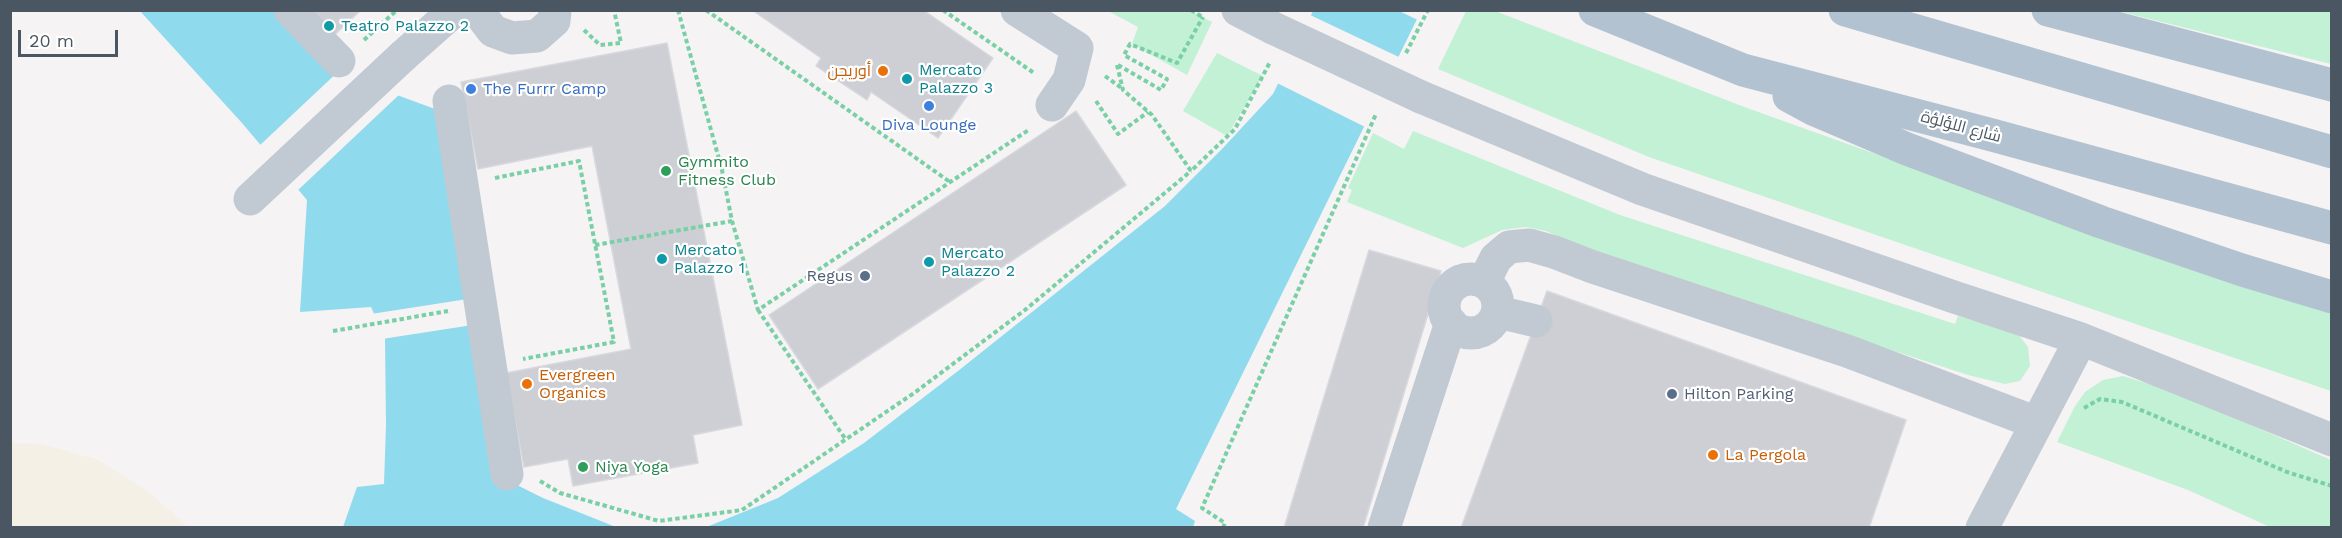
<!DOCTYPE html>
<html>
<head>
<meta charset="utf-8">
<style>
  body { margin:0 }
  #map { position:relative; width:2342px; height:538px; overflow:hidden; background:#f5f3f3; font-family:"Work Sans",sans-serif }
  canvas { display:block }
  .frame { position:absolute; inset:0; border:12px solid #4a5661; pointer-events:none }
  .scale { position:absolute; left:18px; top:30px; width:100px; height:27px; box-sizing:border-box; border:3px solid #4a5661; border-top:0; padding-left:8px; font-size:18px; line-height:21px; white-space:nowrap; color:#4a5661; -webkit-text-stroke:4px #fff; paint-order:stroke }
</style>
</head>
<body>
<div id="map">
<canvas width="2342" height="538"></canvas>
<div class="frame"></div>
<div class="scale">20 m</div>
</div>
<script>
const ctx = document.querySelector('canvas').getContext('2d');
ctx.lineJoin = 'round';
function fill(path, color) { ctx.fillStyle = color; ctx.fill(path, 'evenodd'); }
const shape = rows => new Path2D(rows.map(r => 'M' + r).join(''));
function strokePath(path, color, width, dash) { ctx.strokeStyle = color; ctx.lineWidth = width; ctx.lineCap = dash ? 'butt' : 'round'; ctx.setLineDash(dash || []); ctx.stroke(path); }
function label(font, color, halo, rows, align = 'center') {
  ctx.font = font + ' "Work Sans",Cairo,sans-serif'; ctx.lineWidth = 4.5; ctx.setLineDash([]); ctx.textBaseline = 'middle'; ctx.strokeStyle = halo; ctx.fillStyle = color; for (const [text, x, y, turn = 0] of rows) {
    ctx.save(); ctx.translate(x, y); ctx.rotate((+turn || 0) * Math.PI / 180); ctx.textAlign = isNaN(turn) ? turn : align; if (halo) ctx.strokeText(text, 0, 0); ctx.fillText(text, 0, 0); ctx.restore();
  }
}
fill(shape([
  [1108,11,1191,11,1212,22,1187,75,1132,44,1138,27],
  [1466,11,1495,11,1747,108,2111,238,2331,305,2331,391,1649,157,1438,69],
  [2118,11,2331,11,2331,64],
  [1217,53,1263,76,1227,136,1183,111],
  [1413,131,1620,215,1955,324,1958,316,2018,334,2028,347,2030,366,2020,381,2005,384,1968,375,1594,253,1546,231,1526,227,1502,230,1463,248,1347,202,1352,190,1348,188,1373,133,1404,149],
  [2123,376,2176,392,2331,460,2331,527,2270,527,2188,490,2057,442,2075,406,2085,392,2103,380]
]), '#c3f1d5');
fill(shape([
  [11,443,41,444,96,459,149,492,188,527,11,527]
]), '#f5f0e5');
fill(shape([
  [140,11,282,11,345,76,446,113,517,485,543,498,616,527,343,527,357,487,384,484,386,425,385,338,371,307,300,312,307,200,242,123],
  [1313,11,1421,11,1176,509,1195,521,1193,527,704,528,778,498,864,443,958,371,1165,206,1223,148,1273,94]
]), '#90daee');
fill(shape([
  [1424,10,1420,21,1399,11,1399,10],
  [1308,14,1401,58,1367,128,1275,82],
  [342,68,346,73,401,93,296,192,258,147],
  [474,298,479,324,382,339,371,314]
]), '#f5f3f3');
const building = shape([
  [299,10,361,10,328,41,299,10],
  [752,10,923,10,993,58,938,138,871,92,867,100,816,66,821,58,752,10],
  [667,43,742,425,693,435,698,463,573,486,568,459,524,467,506,373,631,349,592,146,478,169,461,82,667,43],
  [1076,111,1126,185,818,389,769,315,1076,111],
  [1369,250,1441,271,1363,528,1284,528,1369,250],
  [1547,291,1906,420,1869,528,1461,528,1547,291]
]);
fill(building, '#cdcfd5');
strokePath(building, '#d7d9de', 1.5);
strokePath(shape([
  [678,10,722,170,732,221,758,310,1030,129],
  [706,10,950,182],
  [943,10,1034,73],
  [1191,10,1204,18],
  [584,30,600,45,621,43,614,10],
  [364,40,397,10],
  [1406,53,1428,10],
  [1117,65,1123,90,1152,115,1191,171,1235,129,1270,62],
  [1118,65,1161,90,1167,79,1124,55,1130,44,1177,63,1203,17],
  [1105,76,1123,89],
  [1096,101,1118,134,1148,112],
  [495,178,579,161,614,342,523,359],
  [595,245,732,221],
  [758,310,846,440],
  [333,331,448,311],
  [2084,408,2100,399,2122,402,2287,472,2332,486],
  [540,481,560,493,659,521,742,510,914,393,1025,310,1191,171],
  [1223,528,1225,523,1202,508,1376,114]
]), '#7ad0a6', 4, [4.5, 3]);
strokePath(shape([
  [290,10,339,61],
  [477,10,493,31,512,38,537,36,554,21,555,10],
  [1017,10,1077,48,1069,80,1052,105],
  [1238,10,1273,28],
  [403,56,455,10],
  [1421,97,1642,189,1954,297,2081,339,2332,440],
  [449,101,507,474],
  '1444 306a27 27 0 1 1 54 0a27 27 0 1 1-54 0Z',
  [1484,282,1496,258,1509,247,1529,245,1554,252,1593,267,1847,351,2037,423],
  [1498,312,1536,321],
  [1384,528,1451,323],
  [1982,528,2081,339]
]), '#c1cad2', 33);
strokePath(shape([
  [1595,10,1743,70,1992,135,2332,228],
  [1845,10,2332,152],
  [2048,10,2332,85],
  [1789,96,1813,109,1907,149,2101,222,2242,270,2332,297]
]), '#b3c2d1', 33);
strokePath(shape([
  [1273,28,1421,97],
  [250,199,403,56]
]), '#c1cad2', 33);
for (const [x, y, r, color] of [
  [329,26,6,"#0f9aa8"],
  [883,71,6,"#e8710a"],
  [907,79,6,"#0f9aa8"],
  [471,89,6,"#3f7fe0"],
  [929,106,6,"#3f7fe0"],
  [666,171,6,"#2e9e5b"],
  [662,259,6,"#0f9aa8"],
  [929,262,6,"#0f9aa8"],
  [865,276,6,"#5c6f8a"],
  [527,384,6,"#e8710a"],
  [1672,394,6,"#5c6f8a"],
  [1713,455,6,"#e8710a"],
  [583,467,6,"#2e9e5b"]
]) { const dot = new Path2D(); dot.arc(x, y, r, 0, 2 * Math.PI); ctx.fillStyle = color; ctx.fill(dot); strokePath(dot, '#fff', 2); }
label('16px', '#0d838f', '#fff', [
  ["Teatro Palazzo 2",341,26],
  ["Mercato",919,70],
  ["Palazzo 3",919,88],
  ["Mercato",674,250],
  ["Palazzo 1",674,268],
  ["Mercato",941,253],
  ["Palazzo 2",941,271]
], 'left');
label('16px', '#c56008', '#fff', [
  ["أوريجن",871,71,"right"],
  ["Evergreen",539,375],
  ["Organics",539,393],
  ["La Pergola",1725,455]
], 'left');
label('16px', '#366cbe', '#fff', [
  ["The Furrr Camp",483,89],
  ["Diva Lounge",929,125,"center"]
], 'left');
label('16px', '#4a5661', '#fff', [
  ["شارع اللؤلؤة",1961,127,15]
]);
label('16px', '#27864d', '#fff', [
  ["Gymmito",678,162],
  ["Fitness Club",678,180],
  ["Niya Yoga",595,467]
], 'left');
label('16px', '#4e5e75', '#fff', [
  ["Regus",853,276],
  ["Hilton Parking",1684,394,"left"]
], 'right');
</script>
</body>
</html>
